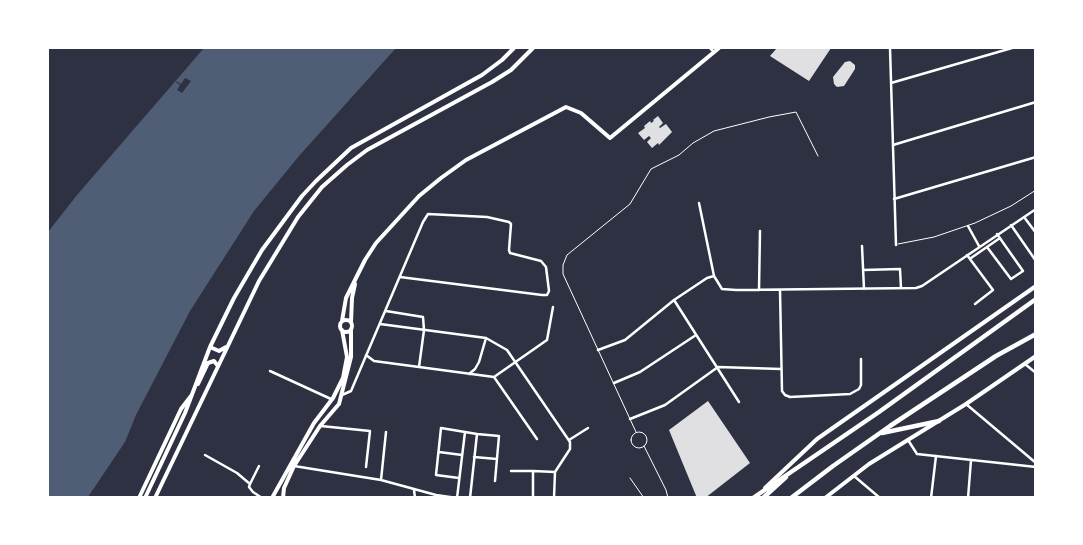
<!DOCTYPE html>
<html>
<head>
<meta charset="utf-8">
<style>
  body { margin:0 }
  #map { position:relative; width:1083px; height:545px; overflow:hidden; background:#2d3142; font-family:"Nunito Sans",sans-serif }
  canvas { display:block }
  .frame { position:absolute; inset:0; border:49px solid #fff; pointer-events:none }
</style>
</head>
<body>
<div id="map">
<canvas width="1083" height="545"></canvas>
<div class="frame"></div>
</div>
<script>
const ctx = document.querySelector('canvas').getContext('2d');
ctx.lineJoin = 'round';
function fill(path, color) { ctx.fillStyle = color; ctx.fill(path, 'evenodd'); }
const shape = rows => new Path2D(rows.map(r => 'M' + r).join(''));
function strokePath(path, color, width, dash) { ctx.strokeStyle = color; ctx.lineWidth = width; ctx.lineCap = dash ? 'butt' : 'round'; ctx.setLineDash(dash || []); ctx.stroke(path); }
fill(shape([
  [204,48,396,48,299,156,254,211,190,311,136,415,125,442,88,497,48,497,48,232,77,195]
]), '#4f5d75');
fill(shape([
  [185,78,191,81,182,93,177,90,180,85,176,82,176,81,181,84]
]), '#2d3142');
fill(shape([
  [777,48,831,48,809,81,770,56],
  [850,61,855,65,855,69,844,86,837,87,834,84,833,77,845,62],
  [658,116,663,123,659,127,660,128,666,124,672,132,659,145,658,143,652,148,647,142,651,138,649,136,644,140,638,133,645,128,644,126,650,121,651,123,654,121,653,120],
  [708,401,750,463,705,498,697,498,669,430]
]), '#e0e0e3');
strokePath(shape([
  [898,244,934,237,975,223,1011,206,1036,190],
  '631 440a8 8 0 1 1 16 0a8 8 0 1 1-16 0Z',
  [636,432,563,274,563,265,567,255,630,204,651,169,679,155,693,143,714,131,769,117,796,112,818,156],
  [644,446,666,490,668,498],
  [630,478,644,498]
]), '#fff', 1);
strokePath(shape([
  [710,48,714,52],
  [890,48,896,245],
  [891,83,1012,48],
  [893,145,1036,102],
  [894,199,1036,157],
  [699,203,714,276,722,289,736,290,916,288,922,286,1036,209],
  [1024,217,1036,233],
  [1011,225,1036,261],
  [968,226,979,246],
  [862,246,864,289],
  [987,247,1011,279,1023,271,997,234],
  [967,255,993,290,975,304],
  [971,258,1000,238],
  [863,270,900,269,901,288],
  [759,290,760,231],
  [780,290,782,391,785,395,790,397,850,394,859,389,861,385,861,359],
  [674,300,739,402],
  [386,311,423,317,424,330,419,367],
  [380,324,486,338,507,350,570,442,570,449,555,472,554,498],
  [598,350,625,340,674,300,707,278,714,276],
  [366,355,374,361,494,377,537,439],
  [1025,364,1036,373],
  [270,371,331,399],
  [469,374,475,369,479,362,486,338],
  [494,377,547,340,553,307],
  [614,383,640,372,696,335],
  [342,395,351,391,423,222,428,214,487,217,509,222,511,224,509,250,510,253,541,261,546,267,549,291,547,295,542,295,400,277],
  [966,404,1036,463],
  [630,419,665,405,718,367,781,369],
  [321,426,370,431,366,467],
  [477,434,499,436,495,481],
  [569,440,588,428],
  [908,440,917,454,1036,467],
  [439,452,462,455],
  [205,455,237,473,250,484,249,487,253,492,262,498],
  [474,457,497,459],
  [294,466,381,480,436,495,457,498],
  [511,471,533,471],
  [854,476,880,498],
  [459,478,436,475,441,428,465,432],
  [381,480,386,432],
  [250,484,259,466],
  [414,490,415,498],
  [457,498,465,432,477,434,470,498],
  [533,498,533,471,555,472],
  [931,498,936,456],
  [968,498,971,460]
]), '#fff', 2.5);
strokePath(shape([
  '340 326a6 6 0 1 1 12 0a6 6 0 1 1-12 0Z',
  [342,321,346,298,365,260,376,243,419,196,441,178,466,160,566,107,581,113,610,138,719,48],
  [351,322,352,298,355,284],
  [139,498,181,409,191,396],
  [272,498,314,423,333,398,343,378,347,357,342,330],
  [283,498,284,488,294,466,320,426,339,404,351,357,351,329],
  [825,498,869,464,966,404,1036,356]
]), '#fff', 4);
strokePath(shape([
  [210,347,219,351,226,347],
  [198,384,208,363,214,361,218,366],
  [765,488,817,439,1036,286],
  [145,498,185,413,210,347,234,298,262,250,302,196,316,181,351,148,482,75,502,60,514,48],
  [155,498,259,281,298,217,322,187,347,165,367,150,492,82,511,70,533,48]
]), '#fff', 4);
strokePath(shape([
  [882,433,939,421],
  [753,498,879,412,1036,299],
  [763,498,786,477],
  [791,498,833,466,890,426,996,356,1036,334]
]), '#fff', 4.5);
</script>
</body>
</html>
